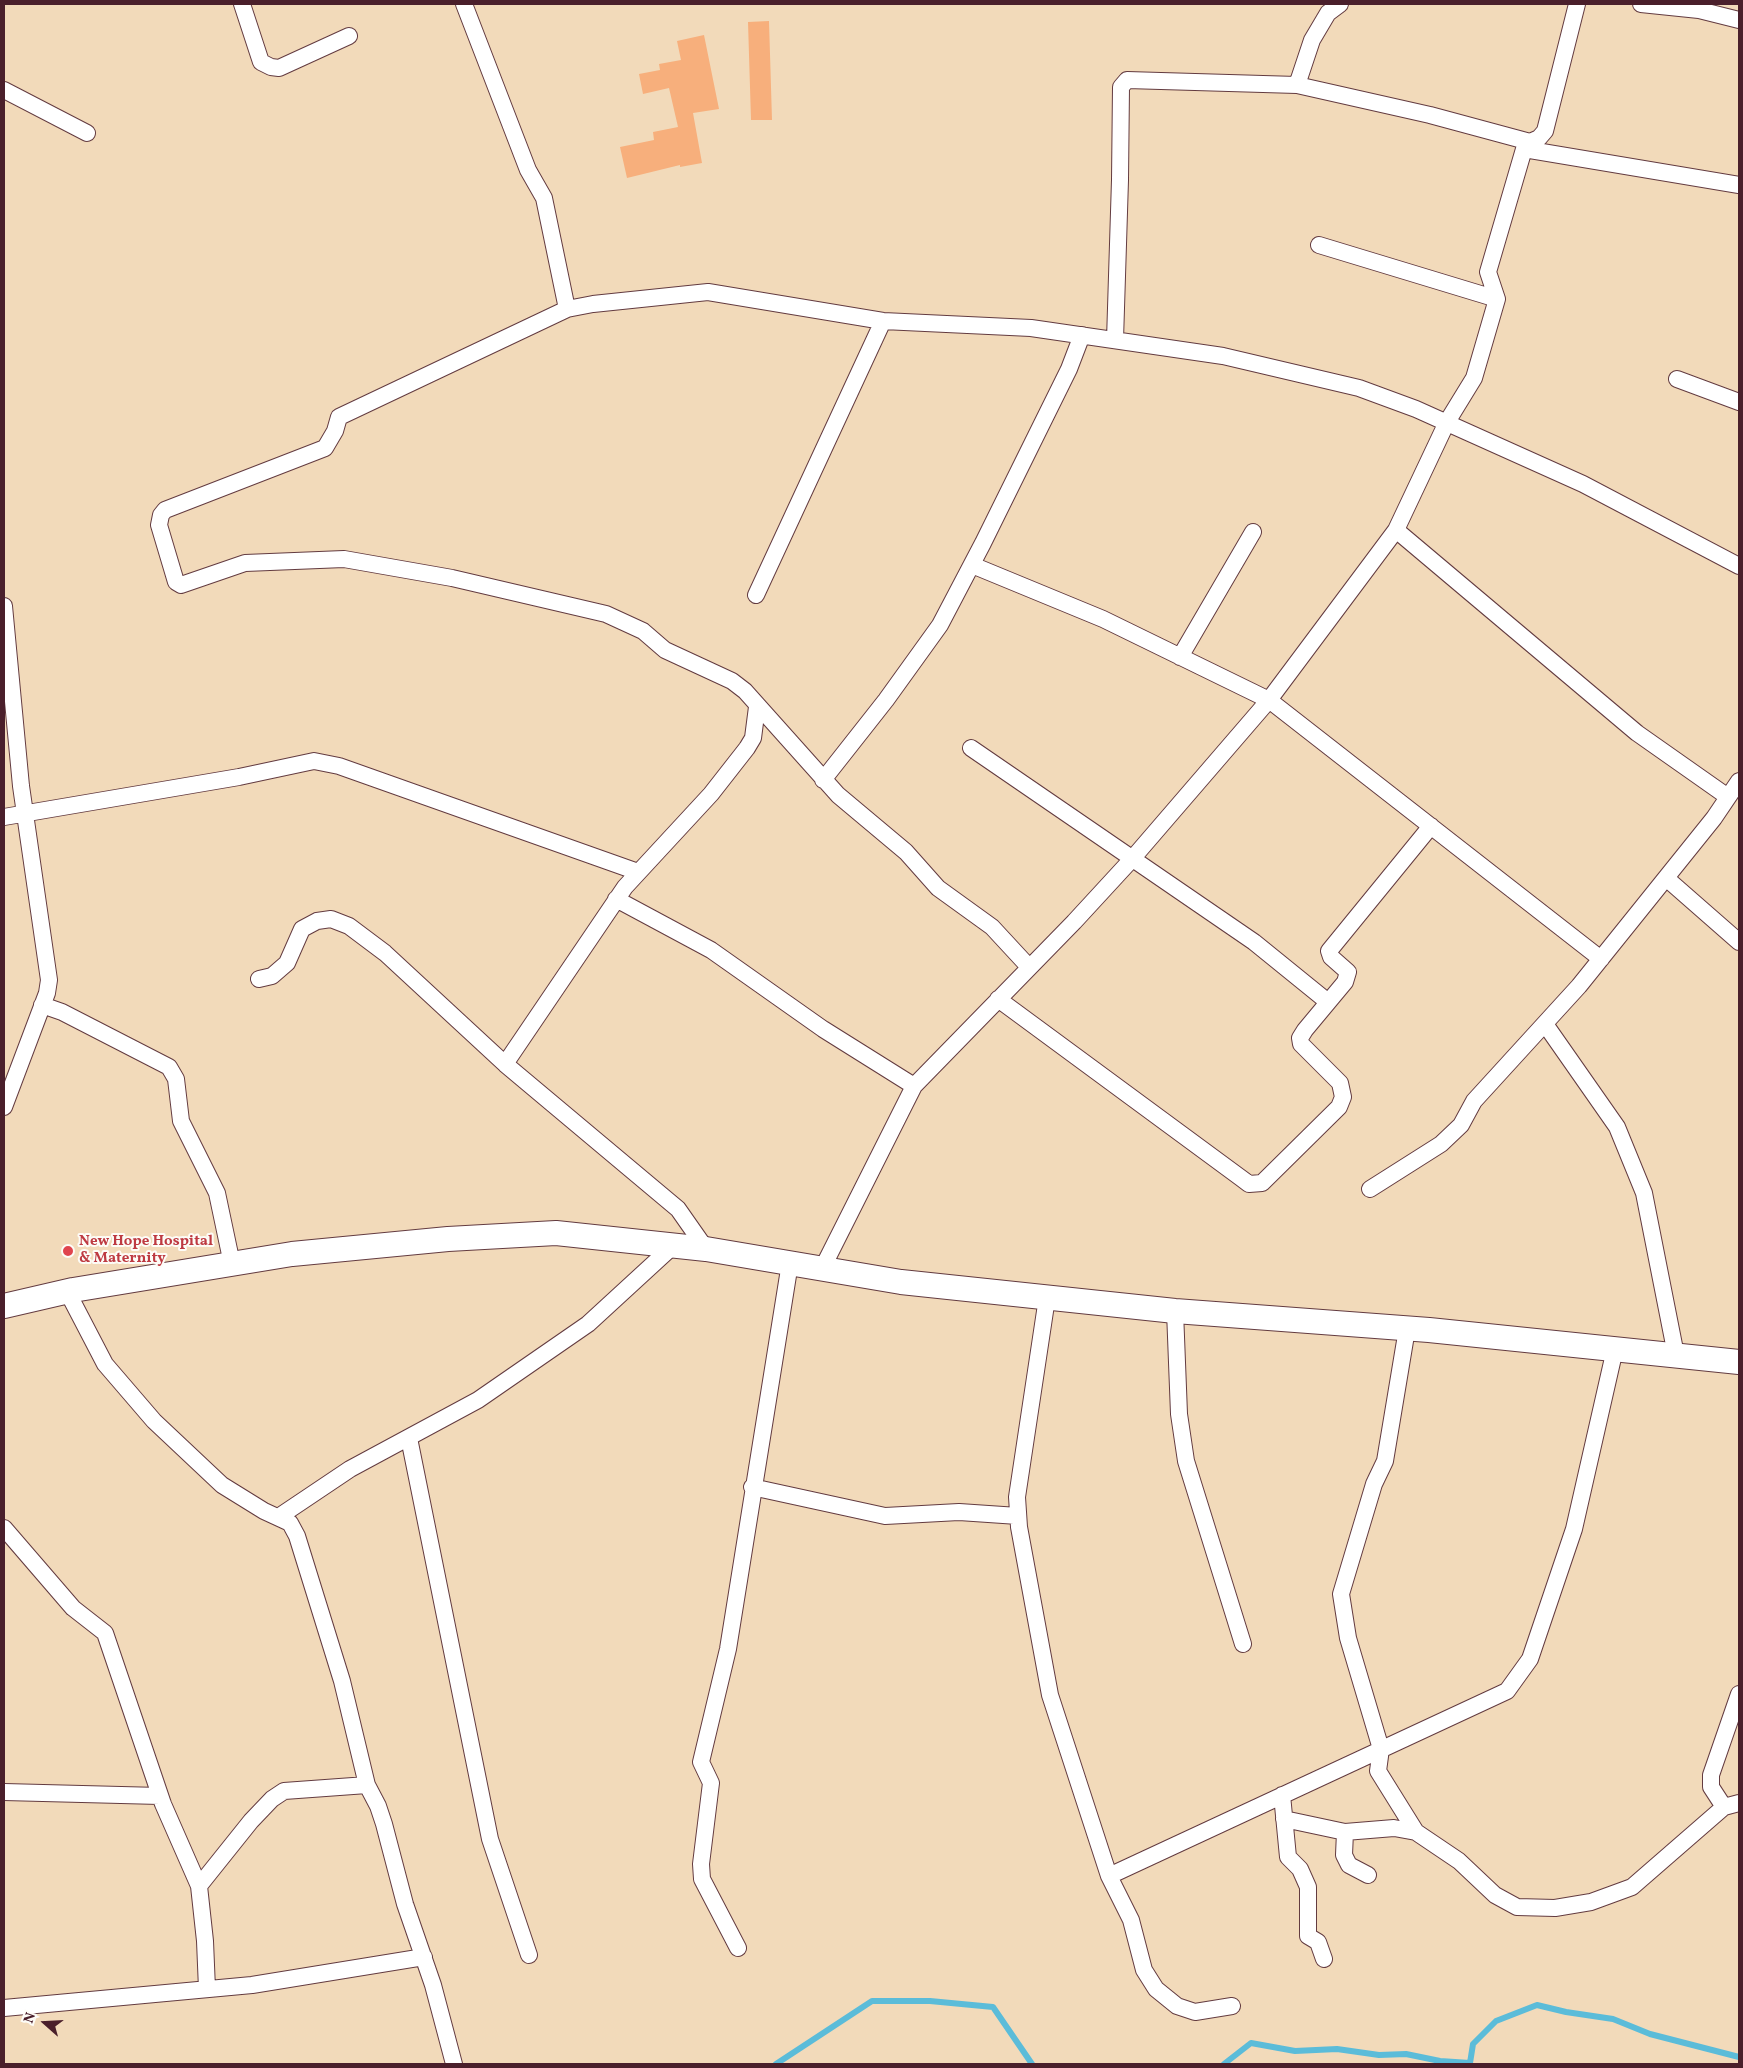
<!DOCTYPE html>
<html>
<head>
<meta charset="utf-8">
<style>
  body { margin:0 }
  #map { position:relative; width:1743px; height:2068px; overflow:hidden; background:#f2daba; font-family:Vollkorn,serif }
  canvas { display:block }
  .frame { position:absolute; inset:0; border:5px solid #4a1f2b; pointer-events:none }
  .north { position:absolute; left:20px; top:1998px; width:50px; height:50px; -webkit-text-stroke:4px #fdfcf7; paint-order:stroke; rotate:289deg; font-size:14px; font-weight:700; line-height:20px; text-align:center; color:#4a1f2b }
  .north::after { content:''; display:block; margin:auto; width:18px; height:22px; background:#4a1f2b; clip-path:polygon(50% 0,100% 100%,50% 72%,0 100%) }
</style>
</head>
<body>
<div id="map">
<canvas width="1743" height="2068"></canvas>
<div class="frame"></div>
<div class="north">N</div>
</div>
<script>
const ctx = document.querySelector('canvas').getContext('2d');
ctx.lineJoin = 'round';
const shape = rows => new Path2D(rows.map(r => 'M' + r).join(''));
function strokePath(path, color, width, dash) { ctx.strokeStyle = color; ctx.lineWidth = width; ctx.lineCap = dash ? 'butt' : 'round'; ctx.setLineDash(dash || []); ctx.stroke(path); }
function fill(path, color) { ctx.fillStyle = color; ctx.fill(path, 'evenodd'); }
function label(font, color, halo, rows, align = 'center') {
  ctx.font = font + ' Vollkorn,serif'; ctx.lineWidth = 4; ctx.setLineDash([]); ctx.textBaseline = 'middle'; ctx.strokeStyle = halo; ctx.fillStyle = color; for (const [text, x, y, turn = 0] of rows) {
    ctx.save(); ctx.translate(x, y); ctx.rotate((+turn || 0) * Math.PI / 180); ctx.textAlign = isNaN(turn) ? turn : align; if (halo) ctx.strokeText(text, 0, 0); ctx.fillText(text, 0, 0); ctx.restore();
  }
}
strokePath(shape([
  [776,2064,872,2001,930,2001,993,2007,1032,2064],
  [1224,2064,1251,2043,1295,2051,1337,2049,1379,2055,1406,2054,1440,2061,1470,2063,1473,2044,1496,2021,1537,2005,1566,2012,1613,2019,1650,2034,1739,2057]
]), '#5bbcd9', 6);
fill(shape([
  [769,21,772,120,751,120,748,22],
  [704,35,719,109,693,113,702,163,680,167,680,165,627,178,620,147,654,140,653,132,678,127,669,88,643,94,639,74,660,70,659,64,681,60,677,41]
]), '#f7af7c');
const street = shape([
  [242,4,261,62,271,67,279,68,349,36],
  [464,4,528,170,544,198,567,309],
  [1641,4,1699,10,1739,20],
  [1297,85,1312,40,1328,13,1340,4],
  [4,90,87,133],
  [1524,149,1739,185],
  [1319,245,1497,299],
  [1115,340,1120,180,1121,87,1127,80,1297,85,1430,115,1530,142],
  [1677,379,1739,402],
  [1396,530,1637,733,1728,797],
  [972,565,1103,619,1269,700,1601,959],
  [756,595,883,321],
  [4,606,21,786,49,980,47,993,4,1107],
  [1180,657,1253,532],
  [971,748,1254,942,1328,1002],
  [823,780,886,700,940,625,983,543,1069,369,1082,335],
  [4,817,239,777,314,761,339,766,638,872],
  [1666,878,1739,942],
  [616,899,711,950,823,1029,914,1086],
  [1029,967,992,927,938,888,906,852,838,795,745,691,732,681,665,650,643,631,606,614,452,578,344,559,245,563,181,585,176,582,159,525,161,515,165,510,325,448,335,431,339,417,567,309,593,304,708,292,883,321,1031,328,1223,356,1359,388,1416,409,1583,484,1739,566],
  [259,979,272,976,287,963,302,929,317,921,331,919,349,926,385,953,505,1064,678,1209,706,1249],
  [998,999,1241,1178,1249,1184,1262,1183,1339,1107,1343,1097,1340,1083,1301,1044,1300,1038,1305,1030,1345,982,1348,972,1331,957,1329,951,1431,826],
  [42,1005,62,1012,169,1067,176,1079,181,1121,217,1193,232,1264],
  [1545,1024,1617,1127,1644,1193,1676,1355],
  [505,1064,625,887,711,794,747,748,753,738,757,707],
  [1370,1189,1441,1144,1461,1125,1474,1101,1579,986,1714,818,1739,781],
  [822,1269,914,1086,1074,922,1132,859,1269,700,1396,530,1447,422,1474,378,1497,299,1488,272,1524,149,1530,142,1539,138,1545,131,1577,4],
  [67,1291,105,1364,154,1421,222,1485,264,1511,290,1523,297,1536,342,1681,367,1785,378,1806,384,1824,405,1904,433,1985,454,2064],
  [1047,1298,1017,1497,1019,1527,1050,1695,1109,1876,1131,1920,1144,1970,1156,1989,1177,2006,1195,2012,1232,2006],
  [1175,1311,1179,1414,1186,1461,1243,1644],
  [1407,1329,1385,1461,1374,1484,1341,1594,1348,1638,1381,1749,1378,1771,1416,1832,1459,1861,1495,1895,1517,1907,1555,1908,1591,1902,1632,1887,1724,1807,1739,1803],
  [409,1438,490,1839,529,1955],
  [752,1487,885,1516,959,1512,1018,1516],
  [280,1516,350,1469,478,1400,588,1324,674,1245],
  [4,1528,73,1608,105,1633,163,1804,199,1886,205,1941,207,1989],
  [4,1792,160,1796],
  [1282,1795,1288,1857,1300,1869,1308,1887,1308,1936,1318,1942,1324,1959],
  [1724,1807,1711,1787,1711,1775,1739,1694],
  [1284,1819,1345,1832,1394,1828,1416,1832],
  [1345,1832,1344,1855,1349,1865,1368,1875],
  [1109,1876,1507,1691,1530,1659,1574,1529,1615,1349],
  [199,1886,251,1821,272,1799,284,1791,367,1785],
  [738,1948,702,1879,701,1864,711,1783,701,1762,728,1649,790,1263],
  [4,2008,252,1985,424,1957]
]);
const secondary = shape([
  [4,1306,73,1290,292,1254,448,1239,556,1233,706,1249,901,1282,1175,1311,1429,1330,1739,1362]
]);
strokePath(street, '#633b40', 18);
strokePath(secondary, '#633b40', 26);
strokePath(street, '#fff', 16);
strokePath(secondary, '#fff', 24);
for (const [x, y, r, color] of [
  [68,1251,6,"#e0444e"]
]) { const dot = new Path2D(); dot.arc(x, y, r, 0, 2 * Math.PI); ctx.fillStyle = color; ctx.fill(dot); strokePath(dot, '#fdfcf7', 2); }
label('bold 15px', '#be3a42', '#fdfcf7', [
  ["New Hope Hospital",79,1242],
  ["& Maternity",79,1259]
], 'left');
</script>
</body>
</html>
